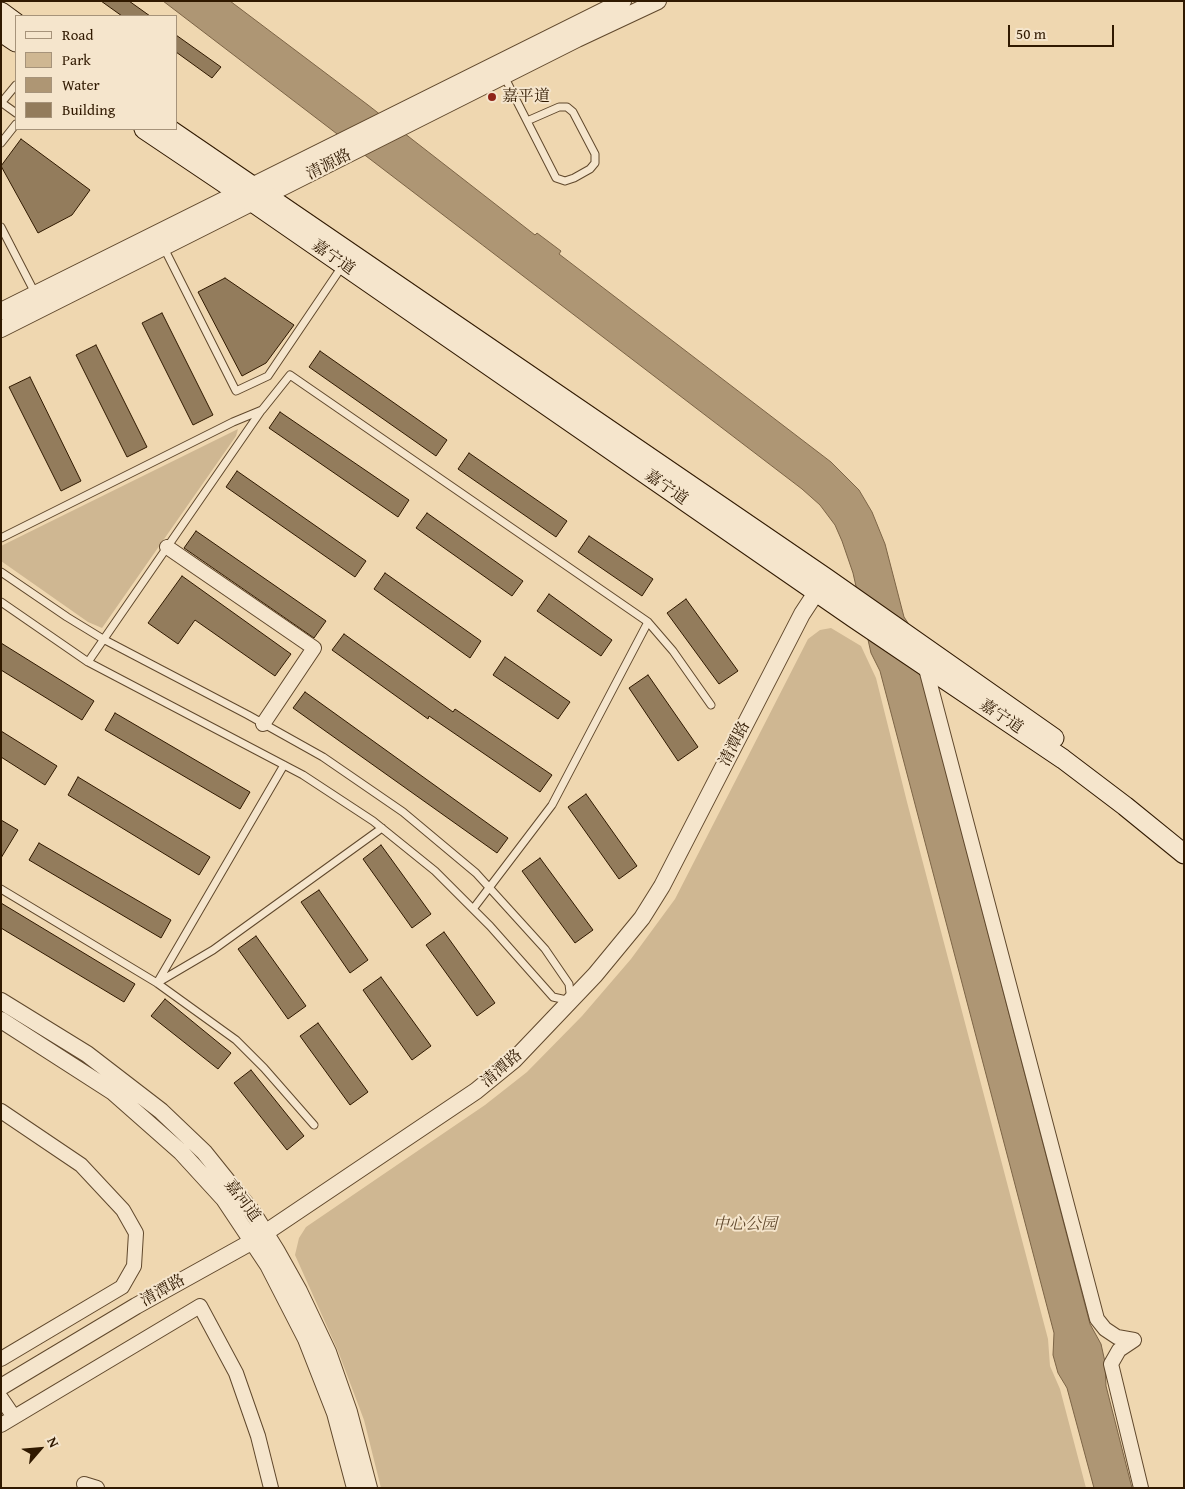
<!DOCTYPE html>
<html>
<head>
<meta charset="utf-8">
<style>
  body { margin:0 }
  #map { position:relative; width:1185px; height:1489px; overflow:hidden; background:#efd7b0; font-family:"Gentium Book Plus",serif }
  canvas { display:block }
  .frame { position:absolute; inset:0; border:2px solid #301900; pointer-events:none }
  .legend { position:absolute; left:15px; top:15px; width:162px; height:115px; box-sizing:border-box; background:#f5e5cc; border:1px solid #a6937a; margin:0; padding:6px 9px; list-style:none; font-size:15px; color:#301900 }
  .legend li { display:flex; align-items:center; gap:10px; height:25px }
  .legend b { width:25px; border:1px solid #a6937a }
  .north { position:absolute; left:15px; top:1424px; width:50px; height:50px; -webkit-text-stroke:4px #f5e5cc; paint-order:stroke; rotate:63deg; font-size:14px; font-weight:700; line-height:20px; text-align:center; color:#301900 }
  .north::after { content:''; display:block; margin:auto; width:18px; height:22px; background:#301900; clip-path:polygon(50% 0,100% 100%,50% 72%,0 100%) }
  .scale { position:absolute; left:1008px; top:25px; width:106px; height:22px; box-sizing:border-box; border:2px solid #301900; border-top:0; padding-left:6px; font-size:15px; line-height:18px; white-space:nowrap; color:#301900; -webkit-text-stroke:4px #f5e5cc; paint-order:stroke }
</style>
</head>
<body>
<div id="map">
<canvas width="1185" height="1489"></canvas>
<div class="frame"></div>
<ul class="legend">
<li><b style="height:6px;background:#f5e5cc"></b>Road</li>
<li><b style="height:14px;background:#cfb792"></b>Park</li>
<li><b style="height:14px;background:#ae9674"></b>Water</li>
<li><b style="height:14px;background:#937c5c"></b>Building</li>
</ul>
<div class="north">N</div>
<div class="scale">50 m</div>
</div>
<script>
const ctx = document.querySelector('canvas').getContext('2d');
ctx.lineJoin = 'round';
function fill(path, color) { ctx.fillStyle = color; ctx.fill(path, 'evenodd'); }
const shape = rows => new Path2D(rows.map(r => 'M' + r).join(''));
function strokePath(path, color, width, dash) { ctx.strokeStyle = color; ctx.lineWidth = width; ctx.lineCap = dash ? 'butt' : 'round'; ctx.setLineDash(dash || []); ctx.stroke(path); }
function label(font, color, halo, rows, align = 'center') {
  ctx.font = font + ' "Gentium Book Plus","Noto Serif SC",serif'; ctx.lineWidth = 4; ctx.setLineDash([]); ctx.textBaseline = 'middle'; ctx.strokeStyle = halo; ctx.fillStyle = color; for (const [text, x, y, turn = 0] of rows) {
    ctx.save(); ctx.translate(x, y); ctx.rotate((+turn || 0) * Math.PI / 180); ctx.textAlign = isNaN(turn) ? turn : align; if (halo) ctx.strokeText(text, 0, 0); ctx.fillText(text, 0, 0); ctx.restore();
  }
}
fill(shape([
  [238,429,236,436,102,628,88,622,1,561,1,546],
  [831,628,861,646,876,678,907,802,1048,1339,1050,1366,1060,1389,1086,1488,381,1488,364,1420,338,1351,295,1255,299,1238,306,1227,485,1105,527,1072,582,1016,631,959,675,899,808,639,820,630]
]), '#cfb792');
const water = shape([
  [163,1,230,1,368,105,535,235,537,233,561,251,559,254,831,462,859,490,872,512,885,544,904,617,910,626,927,699,1090,1324,1101,1344,1105,1362,1106,1386,1132,1488,1094,1488,1067,1388,1058,1373,1053,1355,1054,1333,880,671,871,653,853,573,842,541,835,525,820,505,802,489,163,1]
]);
fill(water, '#ae9674');
strokePath(water, '#7c6446', 1);
const building = shape([
  [101,1,129,1,150,16,122,16,101,1],
  [176,35,221,67,212,78,176,52,176,35],
  [21,139,90,190,72,215,38,233,1,166,21,139],
  [225,278,294,325,266,363,242,376,198,292,225,278],
  [162,313,213,415,193,425,142,323,162,313],
  [96,345,147,447,127,457,76,355,96,345],
  [320,351,447,440,436,456,309,367,320,351],
  [30,377,81,481,61,491,9,387,30,377],
  [280,412,409,500,398,517,269,428,280,412],
  [469,453,567,521,556,537,458,469,469,453],
  [237,471,366,561,355,577,226,487,237,471],
  [427,513,523,581,512,596,416,528,427,513],
  [196,531,326,621,314,638,184,548,196,531],
  [589,536,653,579,642,596,578,552,589,536],
  [385,573,481,641,470,658,374,589,385,573],
  [182,576,291,654,275,676,195,620,178,644,148,623,182,576],
  [549,594,612,640,601,656,537,611,549,594],
  [686,599,738,671,719,684,667,613,686,599],
  [344,634,453,712,455,709,552,775,540,792,429,716,428,719,332,650,344,634],
  [1,643,94,701,82,720,1,670,1,643],
  [505,657,570,702,558,719,493,675,505,657],
  [648,675,698,747,678,761,629,688,648,675],
  [305,692,508,838,497,853,293,708,305,692],
  [115,713,250,792,240,809,105,730,115,713],
  [1,731,57,766,45,785,1,757,1,731],
  [78,777,210,857,199,875,68,795,78,777],
  [586,794,637,866,619,879,568,807,586,794],
  [1,820,18,830,1,858,1,820],
  [39,843,171,920,161,938,29,860,39,843],
  [381,845,431,914,412,928,363,859,381,845],
  [540,858,593,930,575,943,522,871,540,858],
  [319,890,368,960,350,973,301,902,319,890],
  [1,903,135,984,124,1002,1,928,1,903],
  [444,932,495,1003,477,1016,426,945,444,932],
  [256,936,306,1006,288,1019,238,949,256,936],
  [381,977,431,1046,412,1060,363,990,381,977],
  [165,999,231,1053,218,1069,151,1016,165,999],
  [318,1023,368,1092,350,1105,300,1036,318,1023],
  [251,1070,304,1136,287,1150,234,1083,251,1070]
]);
fill(building, '#937c5c');
strokePath(building, '#301900', 1);
const service = shape([
  [504,76,556,178,565,181,574,178,590,169,595,163,595,154,573,112,567,107,559,107,527,121],
  [1,103,16,85],
  [2,103,16,113],
  [1,143,16,124],
  [1,227,35,293],
  [164,248,236,391,268,376,343,265],
  [1,538,233,422,262,410,290,375,648,622,673,651,711,705],
  [1,572,67,617,103,639,248,715,323,757,403,812,476,873,545,949,569,984,571,1001,553,997,490,926,435,871,373,821,303,775,88,662,1,602],
  [88,662,261,411],
  [1,889,157,983,236,1040,264,1068,314,1125],
  [473,909,552,805,648,622],
  [157,983,213,950,382,828],
  [157,983,284,765]
]);
const minor = shape([
  [167,547,314,648,263,724],
  [925,665,1097,1319,1105,1329,1117,1337,1134,1340,1119,1350,1111,1364,1141,1488],
  [1,1111,81,1165,123,1210,136,1233,134,1266,122,1287,1,1359],
  [1,1398,14,1417],
  [1,1425,200,1306,236,1373,258,1436,271,1488],
  [84,1484,97,1488]
]);
const tertiary = shape([
  [1,311,623,1],
  [1,329,577,39,658,1],
  [1,1001,87,1054,161,1111,204,1152,253,1213,276,1250,299,1291,328,1352,349,1412,369,1488],
  [1,1020,113,1092,181,1152,224,1199,268,1265,306,1339,335,1413,355,1488],
  [1,1387,136,1306,253,1241,476,1091,514,1060,595,975,642,918,662,886,802,614,823,582]
]);
const secondary = shape([
  [1,12,16,23],
  [1,32,16,42],
  [144,129,254,203,854,618,1063,759,1125,806,1184,854],
  [169,129,826,578,1054,738]
]);
strokePath(service, '#60482c', 9);
strokePath(minor, '#60482c', 16);
strokePath(tertiary, '#60482c', 18);
strokePath(secondary, '#301900', 21);
strokePath(service, '#f5e5cc', 7);
strokePath(minor, '#f5e5cc', 14);
strokePath(tertiary, '#f5e5cc', 16);
strokePath(secondary, '#f5e5cc', 19);
for (const [x, y, r, color] of [
  [492,97,5,"#8f2418"]
]) { const dot = new Path2D(); dot.arc(x, y, r, 0, 2 * Math.PI); ctx.fillStyle = color; ctx.fill(dot); strokePath(dot, '#f5e5cc', 2); }
label('16px', '#301900', '#f5e5cc', [
  ["嘉平道",502,97]
], 'left');
label('16px', '#301900', '#f5e5cc', [
  ["清源路",329,165,-27],
  ["嘉宁道",333,258,35],
  ["嘉宁道",666,488,35],
  ["嘉宁道",1001,717,34],
  ["清潭路",735,744,-63],
  ["清潭路",502,1069,-41],
  ["嘉河道",242,1201,53],
  ["清潭路",163,1291,-29]
]);
label('italic 16px', '#60482c', '#f5e5cc', [
  ["中心公园",745,1225]
]);
</script>
</body>
</html>
